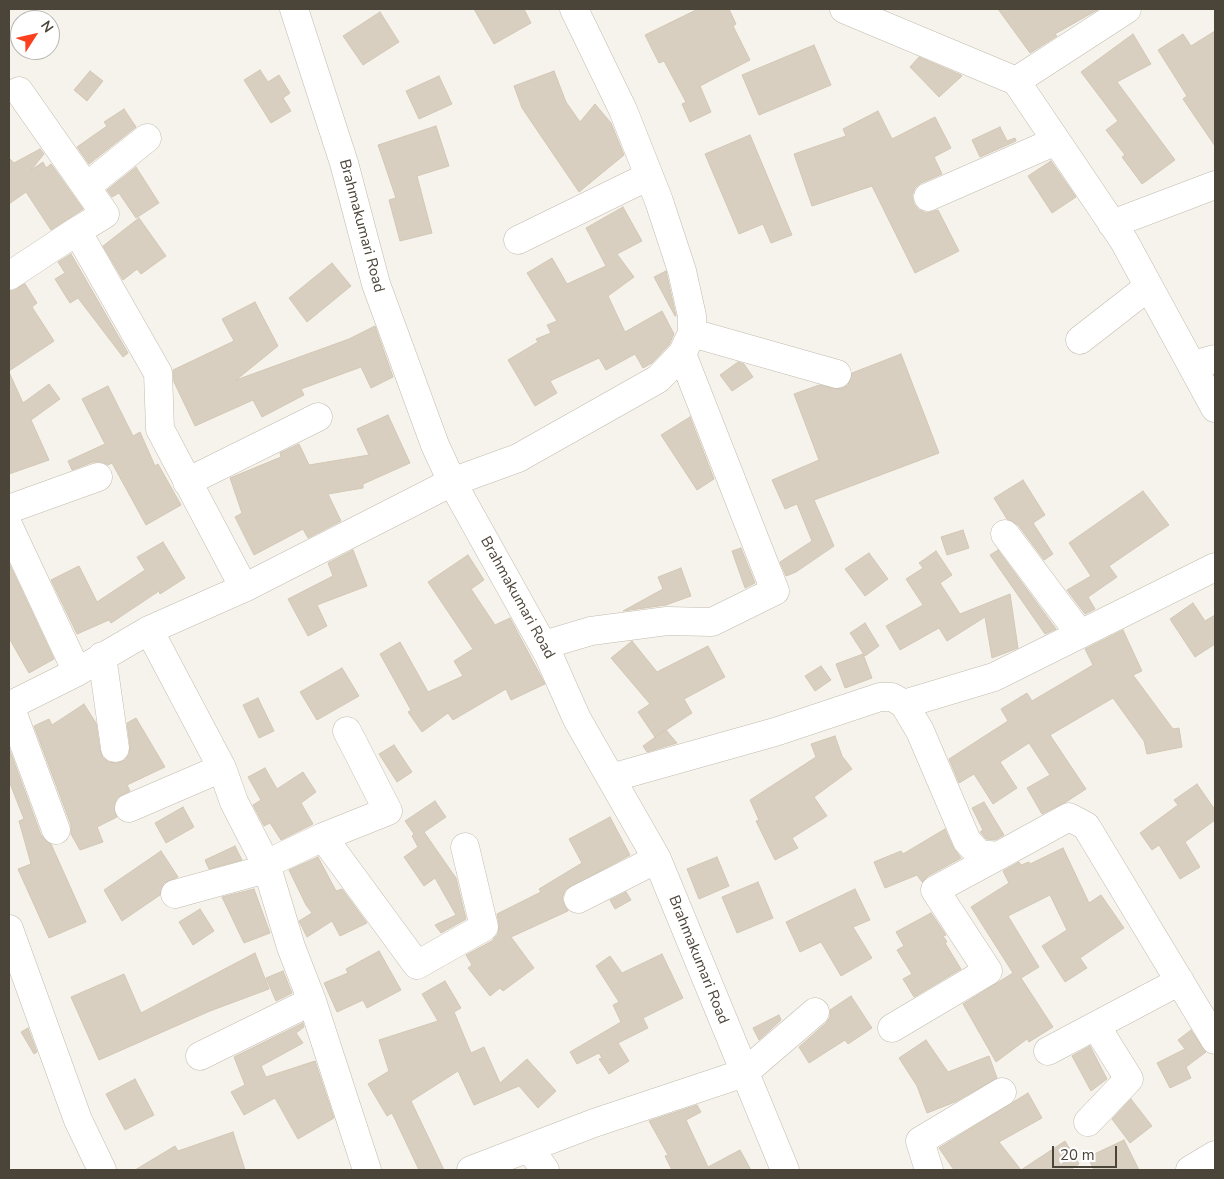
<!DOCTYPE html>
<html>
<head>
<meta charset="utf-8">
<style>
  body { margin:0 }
  #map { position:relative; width:1224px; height:1179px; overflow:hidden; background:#f6f3ec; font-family:"Nunito Sans",sans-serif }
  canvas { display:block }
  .frame { position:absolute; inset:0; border:10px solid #4b4439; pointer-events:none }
  .north { position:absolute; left:10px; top:10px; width:50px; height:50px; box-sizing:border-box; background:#fff; border:1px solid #b7b4b0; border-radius:50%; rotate:55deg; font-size:14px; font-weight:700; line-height:20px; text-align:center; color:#4b4439 }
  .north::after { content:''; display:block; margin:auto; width:18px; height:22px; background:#fc3f1d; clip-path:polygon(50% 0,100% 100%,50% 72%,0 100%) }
  .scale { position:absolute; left:1052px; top:1146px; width:65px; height:22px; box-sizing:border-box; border:2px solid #4b4439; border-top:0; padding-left:6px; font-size:15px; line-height:18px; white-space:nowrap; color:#4b4439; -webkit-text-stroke:4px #fff; paint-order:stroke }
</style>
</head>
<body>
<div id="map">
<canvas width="1224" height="1179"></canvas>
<div class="frame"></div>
<div class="north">N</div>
<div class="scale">20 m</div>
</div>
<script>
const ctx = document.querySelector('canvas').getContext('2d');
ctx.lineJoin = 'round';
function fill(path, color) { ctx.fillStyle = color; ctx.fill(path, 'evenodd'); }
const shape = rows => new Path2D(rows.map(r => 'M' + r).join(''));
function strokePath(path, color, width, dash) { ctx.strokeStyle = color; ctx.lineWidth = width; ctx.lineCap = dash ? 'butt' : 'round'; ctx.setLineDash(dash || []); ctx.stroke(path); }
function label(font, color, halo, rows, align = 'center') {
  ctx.font = font + ' "Nunito Sans",sans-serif'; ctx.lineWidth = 4; ctx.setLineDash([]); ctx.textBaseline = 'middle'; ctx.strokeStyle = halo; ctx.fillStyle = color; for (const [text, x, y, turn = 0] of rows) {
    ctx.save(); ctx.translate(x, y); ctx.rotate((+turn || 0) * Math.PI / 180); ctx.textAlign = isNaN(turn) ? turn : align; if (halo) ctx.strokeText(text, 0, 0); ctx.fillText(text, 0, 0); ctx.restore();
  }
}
const building = shape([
  [474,9,524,9,531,23,494,44,474,9],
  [698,9,729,9,736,24,733,26,750,60,700,86,711,112,690,122,682,104,686,102,664,61,659,63,645,35,698,9],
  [998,9,1099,9,1055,34,1057,36,1030,53,998,9],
  [380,12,399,42,363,65,343,36,380,12],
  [1215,31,1215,146,1183,99,1187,96,1158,50,1183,34,1191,46,1215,31],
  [1133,34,1151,64,1117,82,1175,160,1142,184,1122,157,1125,155,1106,130,1118,121,1081,72,1133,34],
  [814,45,831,85,759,115,742,75,814,45],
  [919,57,961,75,962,76,939,97,910,67,919,57],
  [260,70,268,82,279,75,290,93,283,98,291,111,271,123,244,80,260,70],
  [90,71,103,81,87,101,74,90,90,71],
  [554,71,566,102,580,122,595,104,611,123,624,155,579,192,522,108,514,86,554,71],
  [439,76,452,104,419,119,406,91,439,76],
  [124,109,136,127,89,164,77,147,107,126,104,122,124,109],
  [878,111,892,139,935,117,951,148,934,157,942,174,921,183,915,188,912,196,914,204,919,210,927,213,938,210,959,251,915,273,872,186,812,206,794,154,846,136,843,129,878,111],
  [436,126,449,166,417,176,432,233,400,241,389,200,396,198,378,145,436,126],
  [1000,127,1007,141,1015,138,1016,141,980,157,972,140,1000,127],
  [750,135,792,235,771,243,763,224,739,234,705,154,750,135],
  [40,149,44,154,31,170,43,162,46,168,51,164,83,209,51,230,26,192,9,204,9,158,14,163,40,149],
  [1051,161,1076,197,1052,213,1028,176,1051,161],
  [136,167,159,203,136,218,119,193,112,197,107,190,136,167],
  [623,207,642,241,617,254,634,277,608,296,625,332,662,311,674,334,669,345,652,363,643,368,635,354,606,370,599,358,550,381,557,393,535,406,508,360,538,342,536,339,551,333,547,325,557,321,527,273,552,258,567,284,606,266,586,228,623,207],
  [139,218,166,256,141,274,137,269,123,280,103,246,139,218],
  [71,254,128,353,123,357,78,298,70,303,55,279,65,273,58,262,71,254],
  [332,263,351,286,307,322,289,298,332,263],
  [666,271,676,316,675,316,654,277,666,271],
  [25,284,37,303,32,307,54,341,9,371,9,291,25,284],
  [255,302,278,346,236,380,349,339,375,326,393,377,371,388,361,367,301,389,304,395,262,417,253,400,195,426,174,382,173,370,234,341,222,319,255,302],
  [901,354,939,453,814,500,834,546,796,572,786,576,780,562,812,541,797,504,785,509,772,480,819,460,794,394,819,385,841,389,848,385,852,373,901,354],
  [738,362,744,364,753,377,732,391,720,375,738,362],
  [9,372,23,403,49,384,60,399,31,420,49,460,9,474,9,372],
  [108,386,133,436,140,432,155,466,158,464,181,505,146,525,112,463,108,465,101,462,93,462,72,470,68,461,105,444,82,399,108,386],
  [388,415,410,463,363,484,363,488,328,494,341,521,308,538,303,529,254,555,235,517,242,513,230,478,281,457,280,453,299,444,309,465,369,455,357,429,388,415],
  [690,417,714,479,697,490,661,435,690,417],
  [1023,480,1045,515,1033,523,1053,554,1044,560,1018,525,1007,519,994,498,1023,480],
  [1143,491,1169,525,1109,566,1117,577,1088,597,1095,609,1085,614,1067,590,1091,576,1069,543,1143,491],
  [963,530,969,548,947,555,941,537,963,530],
  [163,542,185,578,160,594,159,591,111,623,109,620,77,634,51,580,79,566,97,602,145,570,137,557,163,542],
  [741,548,755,583,745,588,732,551,741,548],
  [353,550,367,586,317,605,327,626,308,636,288,599,333,576,328,563,353,550],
  [998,550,1056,629,1045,634,990,555,998,550],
  [936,551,952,575,940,583,960,614,1010,594,1018,648,992,658,985,617,947,641,939,628,900,650,886,626,923,605,906,579,923,568,919,563,936,551],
  [869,553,888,579,865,596,845,569,869,553],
  [468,555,484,580,471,589,495,625,510,618,545,684,511,700,506,689,453,720,448,713,422,732,408,712,411,710,380,654,400,642,428,692,463,676,454,661,473,649,428,582,468,555],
  [9,563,54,659,29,673,9,638,9,563],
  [681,568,691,596,666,605,623,611,663,589,658,577,681,568],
  [1193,603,1205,621,1215,615,1215,644,1195,657,1170,619,1193,603],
  [865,623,879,646,865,656,850,633,865,623],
  [1123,630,1142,671,1133,675,1173,729,1179,728,1182,747,1147,754,1144,741,1113,698,1050,735,1086,789,1066,802,1042,814,1027,788,1050,775,1029,743,1000,762,1017,788,993,804,974,774,959,783,949,759,1008,721,1001,709,1027,693,1032,701,1093,665,1085,649,1123,630],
  [632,641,657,672,708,646,725,677,684,699,692,713,666,730,677,743,647,752,643,746,665,730,655,737,638,712,650,704,611,658,632,641],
  [863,654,872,678,845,688,836,664,863,654],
  [821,666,831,680,815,691,805,676,821,666],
  [342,668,359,696,317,720,300,692,342,668],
  [258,698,274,731,259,738,243,705,258,698],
  [84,704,96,723,100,750,103,758,109,762,117,763,125,760,129,754,130,746,127,723,136,718,165,767,127,785,130,791,117,798,114,806,117,817,97,827,103,842,80,850,71,834,71,825,34,726,49,719,52,725,84,704],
  [835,736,842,756,852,769,814,797,827,816,792,838,798,848,775,860,756,821,759,820,750,800,816,757,811,744,835,736],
  [394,745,412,772,397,782,379,754,394,745],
  [9,748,41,835,51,844,86,922,49,938,18,869,31,864,19,821,24,819,9,781,9,748],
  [265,768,277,789,303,772,316,792,301,803,313,824,281,840,270,823,264,826,253,805,261,800,248,777,265,768],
  [1197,784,1215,810,1215,820,1185,842,1200,867,1180,879,1159,845,1152,850,1140,833,1178,805,1174,800,1197,784],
  [435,801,446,817,424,832,456,878,466,919,441,933,435,925,456,915,435,878,424,886,404,857,418,847,412,836,414,834,405,821,435,801],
  [984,802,1004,835,995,840,986,839,980,832,983,830,972,808,984,802],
  [183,807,194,827,166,843,155,823,183,807],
  [610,817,630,855,565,890,562,899,568,911,511,937,534,968,503,991,500,988,490,996,468,968,472,965,466,955,492,941,498,934,499,924,497,914,541,892,539,889,582,863,569,839,610,817],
  [945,829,953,847,961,858,928,876,922,882,917,875,885,888,874,862,901,851,903,854,945,829],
  [235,846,242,860,209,869,205,860,235,846],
  [1063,848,1089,903,1101,895,1124,928,1080,958,1087,968,1065,982,1042,946,1067,930,1050,895,1008,916,1039,967,1021,978,1053,1027,1029,1042,1027,1039,996,1062,963,1004,1013,973,971,907,1009,883,1003,871,1019,862,1021,865,1029,862,1030,864,1063,848],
  [161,851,178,877,164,883,160,895,122,921,104,890,161,851],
  [318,857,336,891,342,889,367,923,340,936,332,921,307,937,299,921,312,913,306,905,289,870,318,857],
  [717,857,729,886,699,899,687,869,717,857],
  [758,882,773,918,737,933,722,897,758,882],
  [254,889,270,933,244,943,222,897,254,889],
  [855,889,870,920,853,927,872,958,841,976,821,942,800,952,786,922,855,889],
  [626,892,631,900,615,909,610,900,626,892],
  [200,909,214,931,193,945,179,922,200,909],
  [931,913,946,935,943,936,947,942,945,943,961,969,914,997,903,979,912,974,897,950,904,946,896,932,931,913],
  [379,951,401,990,367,1008,363,1000,337,1012,324,983,348,973,346,969,379,951],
  [255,953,269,989,210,1011,99,1060,71,997,124,974,141,1013,255,953],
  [662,954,683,998,643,1018,648,1028,618,1043,629,1061,609,1074,599,1059,602,1058,599,1053,577,1064,570,1052,621,1022,613,1005,619,1002,596,966,610,956,622,973,662,954],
  [283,971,292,993,276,1001,266,978,283,971],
  [445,981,461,1008,454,1012,471,1053,484,1047,500,1083,527,1059,556,1091,538,1108,519,1086,474,1105,458,1071,411,1101,444,1170,419,1170,392,1113,387,1116,368,1084,389,1071,379,1040,438,1021,422,994,445,981],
  [851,996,872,1028,848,1044,845,1040,809,1063,799,1047,826,1023,830,1017,830,1010,851,996],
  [779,1015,781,1020,759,1040,753,1028,779,1015],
  [303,1023,304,1027,296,1033,303,1043,261,1066,266,1077,315,1061,334,1118,298,1139,275,1098,244,1115,231,1092,245,1085,234,1057,303,1023],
  [28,1028,37,1052,34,1054,21,1032,28,1028],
  [1191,1030,1206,1052,1186,1067,1191,1078,1170,1088,1157,1063,1185,1049,1178,1040,1191,1030],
  [926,1040,948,1072,989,1056,997,1078,955,1102,927,1113,917,1086,899,1058,926,1040],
  [1090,1046,1107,1079,1091,1091,1072,1056,1090,1046],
  [135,1079,154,1115,125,1130,106,1094,135,1079],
  [1028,1093,1042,1118,999,1142,1021,1170,1065,1141,1079,1164,1070,1170,954,1170,939,1148,1028,1093],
  [1131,1099,1152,1126,1130,1143,1112,1119,1131,1099],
  [697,1105,701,1112,686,1120,708,1167,740,1150,751,1170,672,1170,665,1156,668,1155,649,1121,697,1105],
  [233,1132,245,1170,135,1170,175,1146,178,1151,233,1132],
  [1124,1140,1139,1170,1094,1170,1088,1157,1124,1140]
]);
fill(building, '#d8cfc1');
strokePath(building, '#d3c7b4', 1);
const minor = shape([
  [294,9,344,163,376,284,435,445,452,482,549,656,577,719,657,859,785,1170],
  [844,9,1016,81,1127,9],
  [1016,81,1124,241,1215,408],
  [19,91,105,214,77,231],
  [86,187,147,138],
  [928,197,1056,141],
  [1112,224,1215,185],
  [518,240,649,176],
  [9,276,77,231,158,373,160,429,244,588],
  [692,333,837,374],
  [1080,340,1148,287],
  [1192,365,1215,359],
  [187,482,318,417],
  [9,509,98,477],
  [9,527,77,672],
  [1005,534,1080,634],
  [149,630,222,768,234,802,266,864,291,947,312,1001,367,1170],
  [544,645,591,631,667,621,712,622,775,591,682,354],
  [102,656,115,748],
  [904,704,994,677,1215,567],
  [9,706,77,672,149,630,244,588,452,482,518,458,658,379,682,354,692,333,692,316,682,271,659,201,623,110,574,9],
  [10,706,56,830],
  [611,778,775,732,880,697,892,697,904,704,920,731,967,841,979,854,998,856,1069,817,1086,826,1215,1040],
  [129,808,222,768],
  [323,837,388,811,347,731],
  [266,864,323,837,417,965,484,927,465,847],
  [175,894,266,869],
  [578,899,657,859],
  [9,929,78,1120,102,1170],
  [892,1028,988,971,935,890,998,856],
  [1048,1051,1180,981],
  [200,1056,312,1001],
  [1088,1122,1129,1079,1096,1026],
  [529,1148,545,1170],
  [471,1170,594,1123,744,1073,815,1012],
  [929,1170,920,1141,1002,1092],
  [1190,1170,1215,1155]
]);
strokePath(minor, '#c2bbae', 29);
strokePath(minor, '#fff', 28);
label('15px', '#4b4439', '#fff', [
  ["Brahmakumari Road",361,226,75],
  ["Brahmakumari Road",517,598,61],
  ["Brahmakumari Road",698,960,68]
]);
</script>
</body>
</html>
